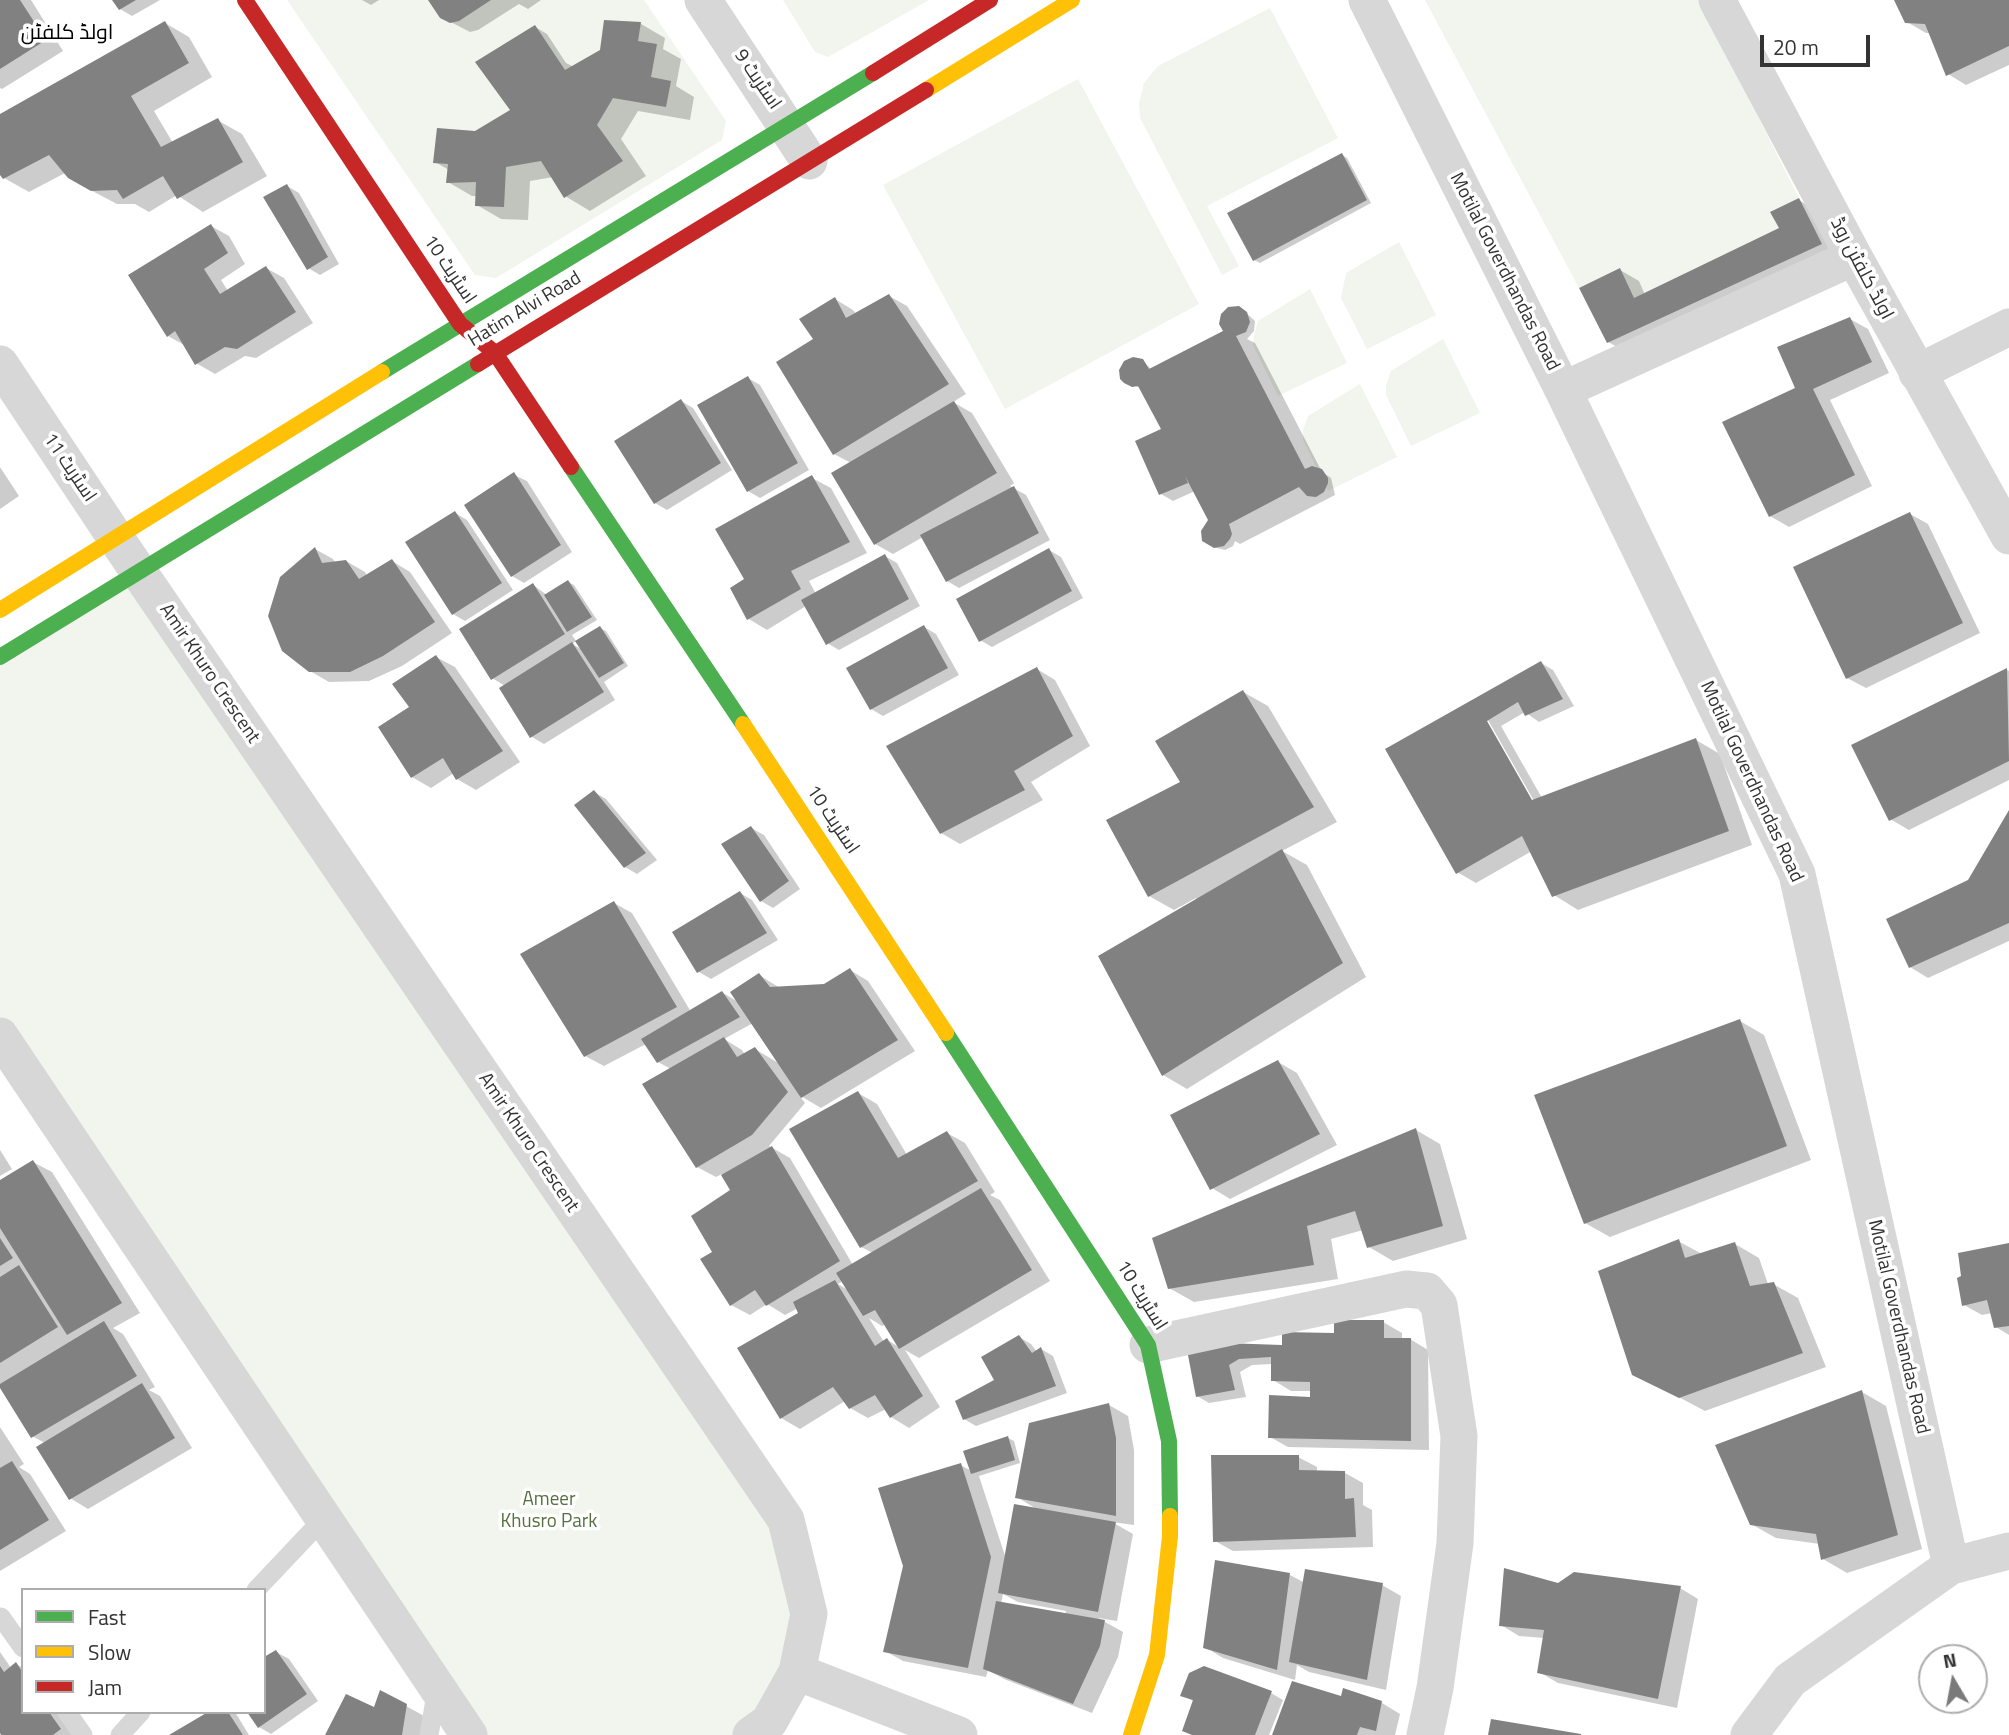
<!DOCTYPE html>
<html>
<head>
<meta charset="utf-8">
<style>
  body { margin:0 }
  #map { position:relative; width:2009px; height:1735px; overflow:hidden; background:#fff; font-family:"Titillium Web",sans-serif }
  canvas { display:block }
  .legend { position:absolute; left:21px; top:1588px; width:245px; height:126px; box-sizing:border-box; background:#fff; border:2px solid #adadad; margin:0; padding:9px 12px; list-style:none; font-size:21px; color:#333 }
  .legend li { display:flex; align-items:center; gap:14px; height:35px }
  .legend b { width:35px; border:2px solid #adadad }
  .north { position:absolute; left:1918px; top:1644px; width:70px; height:70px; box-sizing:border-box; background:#fff; border:2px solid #adadad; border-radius:50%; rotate:350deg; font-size:19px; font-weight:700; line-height:28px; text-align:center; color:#333 }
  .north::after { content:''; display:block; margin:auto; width:24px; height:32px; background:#7a7a7a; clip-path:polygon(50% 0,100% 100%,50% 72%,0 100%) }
  .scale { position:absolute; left:1760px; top:35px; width:110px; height:32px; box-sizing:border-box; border:4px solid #333; border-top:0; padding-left:9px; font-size:21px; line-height:24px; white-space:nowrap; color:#333; -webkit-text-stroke:5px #fff; paint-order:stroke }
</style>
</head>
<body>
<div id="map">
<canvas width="2009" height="1735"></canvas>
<ul class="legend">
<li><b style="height:9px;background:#4caf50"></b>Fast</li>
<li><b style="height:9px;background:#ffc107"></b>Slow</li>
<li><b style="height:9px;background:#c62828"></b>Jam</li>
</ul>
<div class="north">N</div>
<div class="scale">20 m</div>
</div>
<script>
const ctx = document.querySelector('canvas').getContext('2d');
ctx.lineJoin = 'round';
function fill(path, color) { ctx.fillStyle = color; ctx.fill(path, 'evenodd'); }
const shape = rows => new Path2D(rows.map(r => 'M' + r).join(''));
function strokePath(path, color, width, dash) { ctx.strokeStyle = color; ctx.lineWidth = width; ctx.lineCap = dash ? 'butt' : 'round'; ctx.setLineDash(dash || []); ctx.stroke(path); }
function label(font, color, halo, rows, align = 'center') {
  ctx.font = font + ' "Titillium Web",Cairo,sans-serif'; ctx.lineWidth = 7; ctx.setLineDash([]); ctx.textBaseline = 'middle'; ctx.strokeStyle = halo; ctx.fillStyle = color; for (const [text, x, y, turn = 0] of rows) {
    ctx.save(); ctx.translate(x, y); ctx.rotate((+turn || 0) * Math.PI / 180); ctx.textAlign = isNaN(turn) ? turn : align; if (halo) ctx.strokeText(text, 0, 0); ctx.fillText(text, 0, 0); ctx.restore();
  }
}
fill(shape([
  [287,0,644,0,726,121,722,140,496,278,475,275],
  [783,0,929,0,828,57,815,52],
  [1425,0,1699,0,1799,198,1770,212,1779,228,1634,298,1620,268,1579,288],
  [1270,8,1338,138,1207,206,1239,266,1222,275,1140,118,1139,103,1144,83,1158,66],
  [1078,79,1199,304,1005,409,883,185],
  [1399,242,1436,315,1367,349,1341,298,1346,273],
  [1310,289,1347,363,1278,396,1253,345,1254,335,1258,321],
  [1443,339,1480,413,1411,446,1386,395,1386,385,1391,371],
  [1360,384,1397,457,1328,491,1303,440,1303,430,1308,416],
  [139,571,786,1520,809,1614,750,1735,469,1735,0,1036,0,657]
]), '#f1f5ed');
fill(shape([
  [0,0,31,0,63,51,2,89,0,88],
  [115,0,160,0,132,16,120,9],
  [362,0,379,0,371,5],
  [430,0,541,0,528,9,519,4,478,30,470,32,441,17],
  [1895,0,2009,0,2009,65,1966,85,1948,74,1931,33,1926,33,1907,22],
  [606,22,641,24,665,38,663,49,681,59,676,86,694,97,690,120,638,111,621,139,646,176,590,211,565,196,553,177,530,181,528,220,501,219,477,205,477,196,472,196,448,182,449,170,435,162,512,110,535,27,547,34,566,63,574,67,602,51],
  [165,23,189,37,212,77,154,111,173,143,217,120,242,134,267,176,203,212,177,195,149,212,135,204,117,204,79,184,65,173,29,192,4,178,0,171,0,116],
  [1342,155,1347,158,1371,203,1260,263,1254,260],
  [287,186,299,193,339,264,320,275,308,268],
  [1799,200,1817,211,1839,255,1627,352,1608,342,1620,270,1639,281,1645,295,1782,229],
  [211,226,229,236,245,264,221,280,228,291,266,268,284,278,313,323,256,358,245,356,215,374,196,363,186,346,168,336],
  [889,296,907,306,966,394,953,402,972,413,1014,483,1010,486,1026,495,1050,540,959,588,947,581,923,537,893,554,875,544,851,463,834,454,815,340,835,299,853,310,856,314],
  [1243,310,1255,321,1254,331,1247,339,1255,343,1322,472,1331,478,1335,495,1240,544,1235,541,1233,546,1225,550,1213,547,1210,520,1195,491,1173,501,1161,494,1163,430,1141,388,1129,384,1144,362,1152,370,1225,332],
  [1850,319,1868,329,1889,373,1830,400,1872,486,1789,527,1770,516,1797,389],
  [748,378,760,385,809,470,760,498,748,491],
  [681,401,693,408,732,470,667,510,655,503],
  [0,467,19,496,0,509],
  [514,475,527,481,572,552,524,583,512,576],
  [812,478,831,488,867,553,809,581,816,594,885,556,897,563,920,606,839,650,827,643,806,606,767,630,749,619,747,579],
  [455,513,467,520,513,590,465,621,453,614],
  [1910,514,1928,524,1980,633,1866,688,1847,678],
  [315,549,333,559,335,563,346,561,365,572,367,576,392,561,410,572,452,633,402,666,369,681,329,682,310,671],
  [1049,550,1061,557,1083,598,992,647,980,640],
  [568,582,574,585,597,620,572,635,576,641,572,644,583,650,600,628,606,631,628,666,604,682,615,700,544,744,532,737,505,686,492,678,533,585,547,595],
  [924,627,936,634,959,675,883,716,871,709],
  [436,657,455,667,520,762,476,790,457,779,454,773,431,788,412,777,411,708],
  [1541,663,1553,670,1574,706,1539,722,1525,712,1501,726,1542,798,1696,740,1720,754,1752,845,1578,910,1554,895,1532,851,1476,883,1457,872,1475,700],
  [1484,713,1550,829,1547,831,1481,715],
  [1037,669,1055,680,1090,746,1031,782,1043,800,960,844,941,833],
  [2007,670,2009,671,2009,780,1909,830,1890,819,1854,746],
  [1243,692,1268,706,1337,822,1282,851,1307,865,1366,977,1187,1089,1163,1075,1198,901,1196,898,1174,910,1149,896,1182,782],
  [594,792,606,799,657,860,637,874,625,867,576,805],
  [2009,814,2009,941,1928,978,1910,967,1969,882],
  [751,828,764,835,800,889,773,908,761,901],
  [740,893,752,900,778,940,711,979,699,972,674,932],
  [614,903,632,913,691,1012,723,993,740,1003,759,975,780,988,824,986,850,970,868,981,915,1051,821,1108,799,1095,805,1103,769,1146,790,1158,853,1265,873,1253,861,1247,858,1093,877,1104,907,1155,947,1133,965,1143,995,1192,990,1195,1000,1200,1050,1281,919,1358,905,1350,940,1407,909,1428,891,1417,886,1409,868,1418,850,1408,845,1401,800,1429,781,1418,801,1314,798,1308,785,1315,767,1304,750,1315,731,1305,714,1252,733,1190,722,1174,716,1177,697,1167,671,1069,658,1062,646,1044,604,1066,585,1056],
  [753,1023,780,1064,755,1049,745,1055,742,1050,724,1039],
  [843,1281,848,1290,838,1284],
  [869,1318,882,1326,886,1324,901,1348,887,1340,884,1342],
  [1740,1021,1764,1035,1811,1160,1610,1237,1585,1223],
  [1278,1062,1297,1073,1337,1145,1230,1199,1212,1188],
  [1416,1130,1440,1144,1467,1239,1393,1261,1369,1247,1363,1230,1331,1239,1338,1279,1194,1302,1169,1288],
  [0,1150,12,1169,0,1176],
  [33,1162,52,1172,140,1313,113,1328,123,1334,155,1387,149,1390,160,1396,192,1448,88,1509,70,1498,45,1443,32,1436,0,1384,0,1182],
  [1678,1241,1702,1254,1735,1244,1759,1258,1768,1284,1773,1284,1798,1298,1826,1367,1705,1411,1633,1373],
  [2009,1245,2009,1335,1996,1327,1992,1313,1982,1315,1964,1305],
  [1383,1322,1402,1333,1402,1340,1410,1339,1428,1350,1429,1450,1288,1447,1270,1437,1312,1399,1312,1391,1291,1391,1273,1380,1273,1364,1252,1365,1240,1372,1246,1397,1209,1403,1197,1396,1189,1351,1283,1347],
  [1019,1337,1031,1344,1037,1352,1041,1349,1053,1356,1067,1393,976,1426,964,1419,996,1380],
  [1862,1392,1886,1406,1922,1549,1847,1573,1823,1559,1820,1544,1776,1538,1751,1524],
  [1109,1405,1128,1416,1134,1450,1134,1525,1112,1522,1133,1534,1117,1621,1098,1618,1123,1632,1118,1657,1092,1713,1004,1679,988,1670,986,1677,903,1661,885,1651,960,1465,972,1471,1008,1438,1014,1441,1020,1463,979,1476,1006,1559,1038,1510,1017,1497],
  [1003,1594,1018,1602,1066,1611,1065,1615,1001,1604],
  [0,1427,24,1464,19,1467,30,1474,66,1531,0,1571],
  [1298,1457,1317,1467,1317,1472,1345,1473,1363,1483,1363,1505,1372,1510,1373,1547,1233,1551,1215,1541],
  [1290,1575,1305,1583,1382,1585,1401,1596,1386,1690,1309,1672,1297,1665,1295,1680,1223,1658,1205,1647],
  [1558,1585,1680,1588,1698,1599,1677,1708,1558,1683,1539,1672,1544,1638,1519,1636,1501,1625],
  [0,1652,11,1668,16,1664,23,1668,23,1712,59,1712,74,1735,3,1735,0,1730],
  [276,1652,289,1659,318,1701,271,1734,259,1727,264,1712],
  [1271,1693,1283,1700,1269,1735,1192,1735,1195,1702,1182,1695],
  [1342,1698,1382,1703,1400,1714,1395,1735,1274,1735],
  [406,1706,424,1716,421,1735,327,1735,375,1709],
  [211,1712,235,1712,249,1735,173,1735]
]), '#0003');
fill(shape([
  [0,0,20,0,46,40,0,69],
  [112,0,136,0,119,10],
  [428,0,491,0,459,21,450,23,440,18],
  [1894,0,2009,0,2009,46,1946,76,1925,24,1905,23],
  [604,20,641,22,638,41,657,44,651,77,671,81,666,107,613,98,597,125,623,161,564,198,541,161,506,167,504,207,475,206,476,182,446,183,448,164,433,163,437,128,475,131,510,110,475,62,535,25,565,70,600,50],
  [165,21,189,63,131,96,161,147,218,118,243,162,177,199,163,176,123,199,117,190,91,191,68,178,49,155,3,179,0,175,0,114],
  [1342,153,1367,200,1253,261,1227,213],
  [287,184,328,257,307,270,263,197],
  [1799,198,1822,244,1607,343,1579,288,1620,268,1634,298,1779,228,1770,212],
  [211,224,228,253,204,269,220,294,266,266,296,312,237,349,225,347,195,365,175,331,167,337,128,275],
  [889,294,949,384,833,455,776,362,813,339,799,319,835,297,846,318],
  [1239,306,1247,312,1250,322,1246,332,1236,336,1305,469,1312,466,1322,469,1328,478,1328,483,1324,492,1316,497,1307,496,1299,487,1229,524,1232,534,1230,539,1224,546,1214,548,1202,541,1201,531,1208,520,1185,476,1188,483,1159,495,1135,441,1161,429,1138,386,1132,387,1124,383,1120,379,1119,370,1124,361,1133,357,1143,359,1149,369,1223,331,1219,324,1221,314,1228,307],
  [1850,317,1872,362,1813,389,1855,475,1769,517,1722,422,1795,388,1777,347],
  [748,376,798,463,747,492,697,405],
  [681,399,721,463,654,504,614,441],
  [954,401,997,473,874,545,831,473],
  [514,472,561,545,511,577,464,505],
  [812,475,850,542,791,571,801,589,747,620,730,588,744,579,715,529],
  [1014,486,1039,533,946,582,920,535],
  [455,511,502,583,452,615,405,542],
  [1910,512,1963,623,1846,679,1793,567],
  [315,547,322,563,346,560,359,579,392,559,435,622,383,656,350,672,309,672,282,651,268,616,280,577],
  [1049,548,1072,591,979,642,956,599],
  [885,554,909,599,826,645,801,600],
  [568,580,592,617,567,632,544,595],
  [533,583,565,634,491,680,459,629],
  [924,625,948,668,870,710,846,668],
  [600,626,624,663,599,678,575,641],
  [572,642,604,692,530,738,499,688],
  [436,655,503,751,456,780,443,758,411,778,378,727,409,707,392,684],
  [1541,661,1563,699,1525,716,1518,702,1487,721,1532,800,1696,738,1729,831,1552,897,1522,836,1456,874,1385,749],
  [1037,667,1073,736,1014,771,1025,790,940,834,886,746],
  [2007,668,2009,761,1889,821,1851,745],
  [1243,690,1314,807,1148,897,1106,820,1180,782,1155,741],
  [594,790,646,853,624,868,574,805],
  [2009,810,2009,923,1909,968,1886,919,1968,880],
  [751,826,789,881,760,902,721,844],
  [1282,849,1343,963,1162,1076,1098,956],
  [740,891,767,933,697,973,672,932],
  [614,901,677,1007,584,1057,520,954],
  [850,968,898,1040,801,1098,730,992,759,973,770,987,824,984],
  [722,991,740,1017,657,1063,641,1039],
  [1740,1019,1787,1146,1584,1224,1534,1095],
  [724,1037,737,1057,755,1047,788,1092,752,1135,696,1168,642,1084],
  [1278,1060,1320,1134,1210,1190,1170,1115],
  [858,1091,898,1158,947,1131,978,1181,860,1248,789,1129],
  [1416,1128,1443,1226,1367,1248,1355,1211,1307,1226,1314,1265,1168,1289,1152,1238],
  [772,1146,840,1261,766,1306,755,1290,730,1306,700,1259,712,1252,691,1216,730,1190,721,1175],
  [33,1160,122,1303,67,1335,0,1228,0,1180],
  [981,1188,1032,1270,899,1349,875,1310,863,1316,836,1273],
  [0,1238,13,1258,0,1266],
  [1679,1239,1685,1258,1735,1242,1750,1286,1774,1282,1803,1353,1679,1398,1632,1375,1598,1271],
  [2009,1243,2009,1326,1994,1328,1987,1300,1962,1306,1957,1278,1961,1276,1958,1253],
  [19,1265,58,1327,0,1363,0,1277],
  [835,1280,875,1346,887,1338,923,1396,890,1418,875,1395,849,1409,833,1387,780,1419,737,1348,798,1313,793,1302],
  [1334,1320,1384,1320,1384,1338,1411,1338,1411,1441,1268,1438,1269,1395,1310,1397,1310,1382,1271,1381,1271,1357,1239,1359,1229,1365,1235,1390,1196,1397,1187,1350,1224,1343,1282,1345,1282,1332,1334,1333],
  [104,1321,137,1376,31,1438,0,1388,0,1384],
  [1019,1335,1032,1353,1041,1347,1056,1386,963,1420,955,1401,994,1380,981,1357],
  [142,1383,175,1438,69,1500,36,1447],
  [1862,1390,1898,1535,1821,1560,1816,1534,1750,1525,1715,1445],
  [1109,1403,1116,1438,1116,1516,1015,1498,1029,1423],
  [1008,1436,1015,1460,971,1474,963,1451],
  [1211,1455,1299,1455,1299,1470,1345,1471,1345,1499,1354,1498,1356,1537,1213,1542],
  [12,1461,49,1520,0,1550,0,1468],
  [961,1463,991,1557,968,1668,883,1652,903,1566,878,1488],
  [1014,1504,1116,1522,1098,1612,998,1593],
  [1215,1560,1290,1573,1277,1670,1203,1648],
  [1504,1568,1558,1583,1574,1572,1681,1586,1658,1699,1537,1673,1544,1630,1499,1626],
  [1305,1569,1383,1583,1367,1680,1289,1662],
  [996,1601,1105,1620,1100,1646,1073,1704,983,1669],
  [276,1650,307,1694,258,1728,247,1712,264,1712,264,1657],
  [16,1662,23,1673,23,1712,49,1712,61,1729,53,1735,1,1735,0,1733,0,1666,4,1672],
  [1204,1666,1272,1691,1255,1735,1192,1735,1182,1731,1193,1700,1180,1696,1189,1673],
  [1292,1681,1341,1696,1343,1688,1382,1701,1376,1731,1360,1727,1357,1735,1272,1735],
  [380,1690,407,1704,402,1735,325,1735,346,1694,374,1707],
  [208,1712,228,1712,243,1735,169,1735],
  [1491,1719,1581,1734,1581,1735,1488,1735]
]), '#818181');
strokePath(shape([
  [256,1590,324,1518],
  [1,1617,23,1648],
  [67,1712,83,1735],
  [120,1735,141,1712],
  [429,1735,437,1688]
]), '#d7d7d7', 19);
strokePath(shape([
  [703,0,809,161],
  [1367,0,1563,390,1797,874,1951,1566],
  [1717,0,1854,257,2009,536],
  [0,364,115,537,786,1520,809,1614,797,1672,769,1722,751,1735],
  [1917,373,2009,327],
  [1563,390,1854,257],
  [0,1036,469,1735],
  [1148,1345,1406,1289,1427,1291,1439,1305,1459,1436,1455,1543,1435,1688,1425,1735],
  [797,1672,959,1735],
  [1749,1735,1790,1680,1951,1566,2009,1551]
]), '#d7d7d7', 37);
strokePath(shape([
  [382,372,873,73],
  [571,467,743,724],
  [0,657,478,364],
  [946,1033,1148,1345,1169,1441,1170,1516]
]), '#4caf50', 16);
strokePath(shape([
  [926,90,1072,0],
  [0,610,382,372],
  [743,724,946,1033],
  [1131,1735,1157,1655,1170,1536,1170,1516]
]), '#ffc107', 16);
strokePath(shape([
  [245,0,460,324,495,353,571,467],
  [873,73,990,0],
  [478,364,926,90]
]), '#c62828', 16);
label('19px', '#333', '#fff', [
  ["اسٹریٹ 9",757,80,56],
  ["اولڈ کلفٹن روڈ",1861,269,62],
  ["اسٹریٹ 10",449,270,56],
  ["Motilal Goverdhandas Road",1504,272,63],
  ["Hatim Alvi Road",525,310,-31],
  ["اسٹریٹ 11",69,468,56],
  ["Amir Khuro Crescent",209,674,56],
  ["Motilal Goverdhandas Road",1751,782,65],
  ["اسٹریٹ 10",832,820,56],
  ["Amir Khuro Crescent",528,1143,56],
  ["اسٹریٹ 10",1141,1296,58],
  ["Motilal Goverdhandas Road",1898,1327,77]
]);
label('19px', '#56703f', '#fff', [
  ["Ameer",549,1500],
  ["Khusro Park",549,1522]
]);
label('21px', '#000', '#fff', [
  ["اولڈ کلفٹن",67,34]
]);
</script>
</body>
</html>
